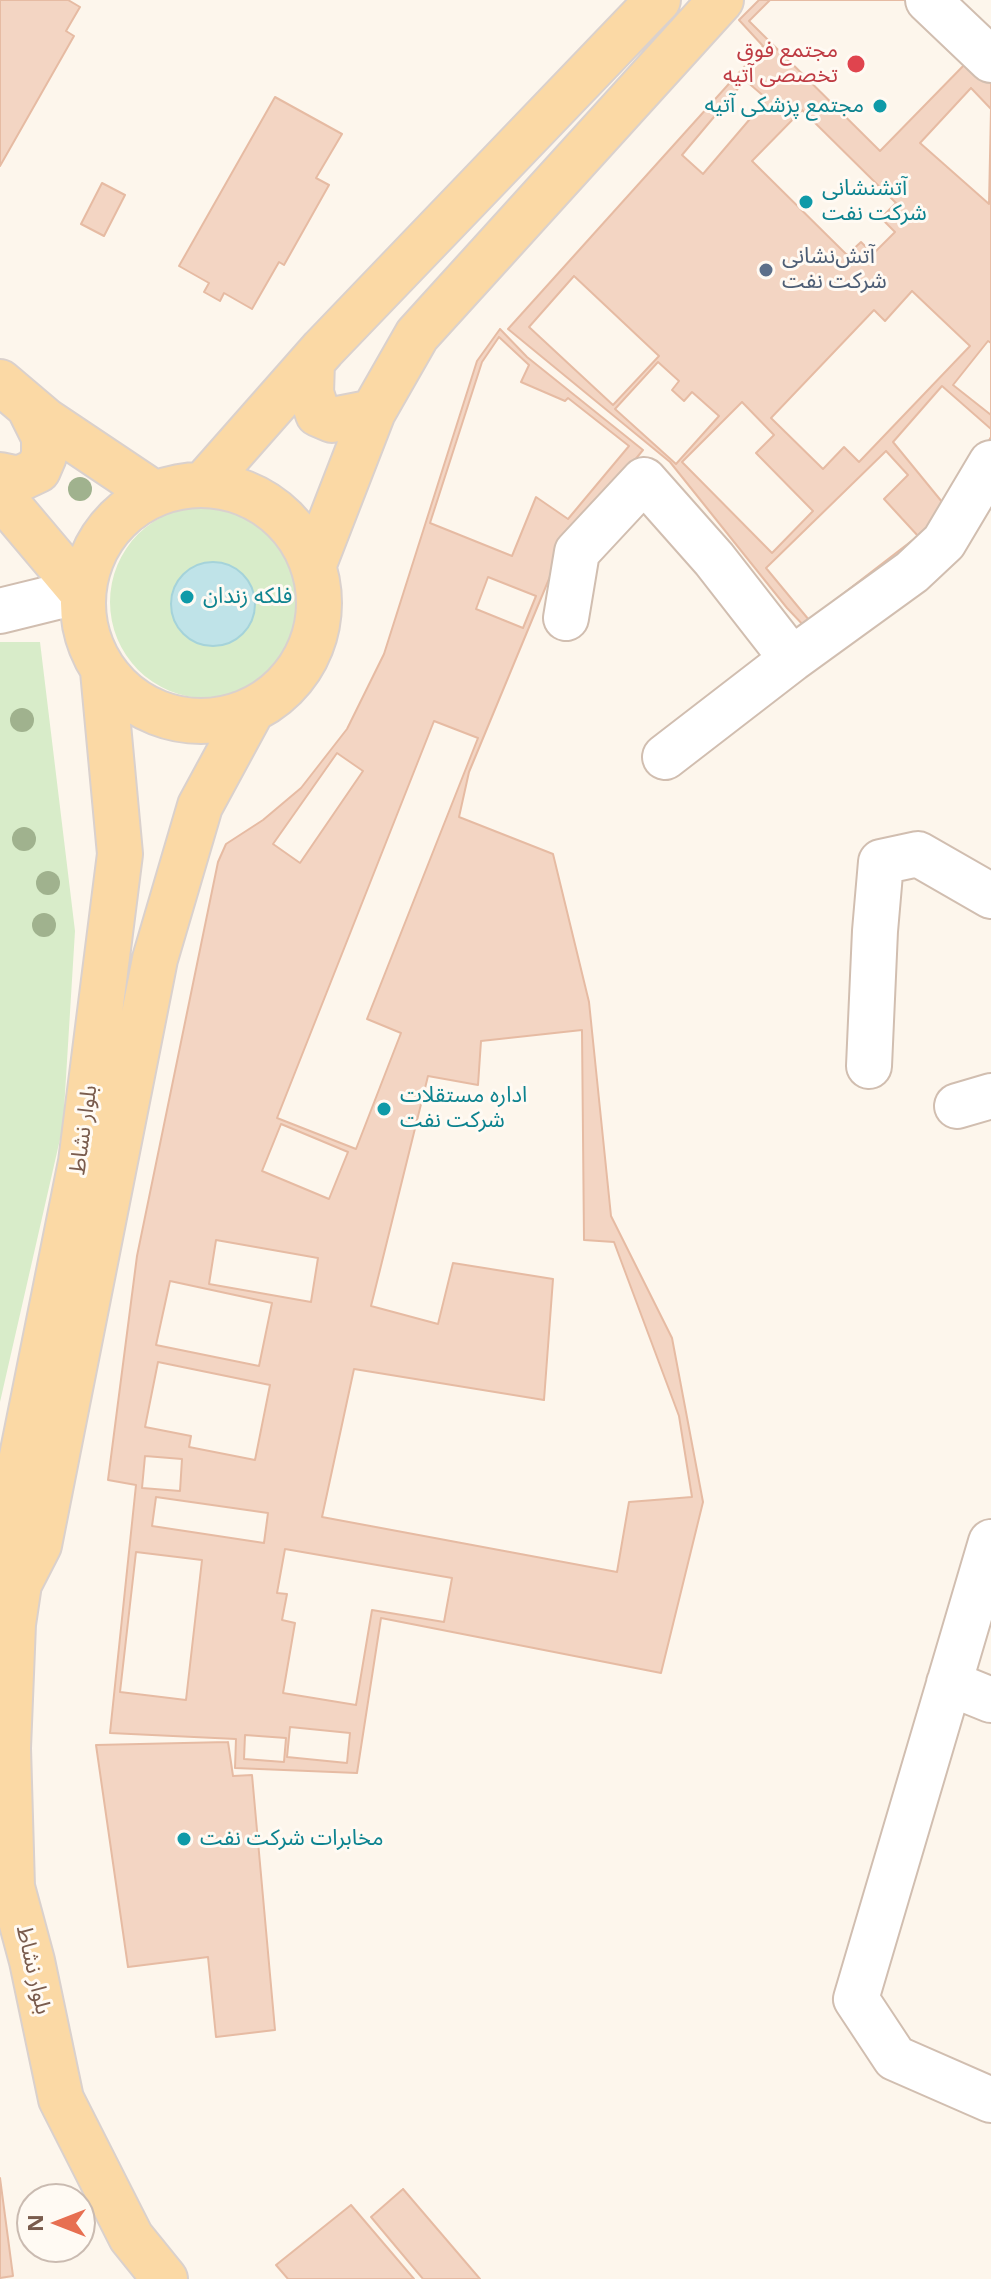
<!DOCTYPE html>
<html>
<head>
<meta charset="utf-8">
<style>
  body { margin:0 }
  #map { position:relative; width:991px; height:2279px; overflow:hidden; background:#fdf6ec; font-family:"Noto Sans",sans-serif }
  canvas { display:block }
  .north { position:absolute; left:16px; top:2183px; width:80px; height:80px; box-sizing:border-box; background:#fffaf3; border:2px solid #cabbb1; border-radius:50%; rotate:270deg; font-size:22px; font-weight:700; line-height:32px; text-align:center; color:#7a5c4d }
  .north::after { content:''; display:block; margin:auto; width:28px; height:36px; background:#e76f51; clip-path:polygon(50% 0,100% 100%,50% 72%,0 100%) }
</style>
</head>
<body>
<div id="map">
<canvas width="991" height="2279"></canvas>
<div class="north">N</div>
</div>
<script>
const ctx = document.querySelector('canvas').getContext('2d');
ctx.lineJoin = 'round';
function fill(path, color) { ctx.fillStyle = color; ctx.fill(path, 'evenodd'); }
const shape = rows => new Path2D(rows.map(r => 'M' + r).join(''));
function strokePath(path, color, width, dash) { ctx.strokeStyle = color; ctx.lineWidth = width; ctx.lineCap = dash ? 'butt' : 'round'; ctx.setLineDash(dash || []); ctx.stroke(path); }
function label(font, color, halo, rows, align = 'center') {
  ctx.font = font + ' "Noto Sans","Noto Sans Arabic",sans-serif'; ctx.lineWidth = 6; ctx.setLineDash([]); ctx.textBaseline = 'middle'; ctx.strokeStyle = halo; ctx.fillStyle = color; for (const [text, x, y, turn = 0] of rows) {
    ctx.save(); ctx.translate(x, y); ctx.rotate((+turn || 0) * Math.PI / 180); ctx.textAlign = isNaN(turn) ? turn : align; if (halo) ctx.strokeText(text, 0, 0); ctx.fillText(text, 0, 0); ctx.restore();
  }
}
fill(shape([
  '110 602a96 96 0 1 1 192 0a96 96 0 1 1-192 0Z',
  [0,642,40,642,75,931,63,1126,0,1402]
]), '#d8ecc9');
const water = shape([
  '171 604a42 42 0 1 1 84 0a42 42 0 1 1-84 0Z'
]);
fill(water, '#bfe3e8');
strokePath(water, '#a5d3da', 2);
const building = shape([
  [0,0,68,0,80,7,66,31,74,36,0,166,0,0],
  [759,0,917,0,991,76,991,452,949,533,806,628,787,608,670,462,508,329,763,46,739,20,759,0],
  [770,0,907,0,968,61,880,151,749,21,770,0],
  [745,80,767,99,703,174,682,155,745,80],
  [971,88,991,109,989,204,920,143,971,88],
  [275,97,342,134,316,178,329,185,284,265,279,262,252,309,224,293,220,301,204,292,209,283,179,266,275,97],
  [802,110,896,203,881,218,895,232,873,254,861,242,847,255,752,161,802,110],
  [102,183,125,195,104,236,81,224,102,183],
  [574,276,659,356,613,405,529,327,574,276],
  [912,291,970,346,859,462,844,447,823,469,771,418,874,310,885,321,912,291],
  [500,329,527,357,643,450,561,550,469,772,459,817,553,854,589,1002,611,1216,672,1338,703,1502,661,1673,381,1618,357,1773,235,1768,236,1739,110,1733,136,1485,108,1480,137,1256,218,862,226,844,263,820,301,788,347,729,384,654,477,361,500,329],
  [499,337,529,365,521,382,565,401,568,398,629,446,568,519,536,497,512,556,430,523,482,362,499,337],
  [988,341,991,343,991,415,953,385,988,341],
  [658,362,679,381,672,390,684,401,692,392,719,416,676,464,615,409,658,362],
  [942,386,991,429,991,437,947,508,893,442,942,386],
  [742,402,774,435,756,453,813,511,772,553,682,462,742,402],
  [886,451,908,475,884,499,918,536,809,620,766,568,886,451],
  [488,577,536,596,523,628,476,609,488,577],
  [434,721,478,738,367,1019,401,1033,356,1149,277,1118,434,721],
  [337,753,363,771,300,863,273,844,337,753],
  [582,1030,584,1240,614,1242,679,1416,692,1497,629,1502,617,1572,322,1517,354,1369,544,1400,553,1279,453,1263,438,1324,371,1306,428,1076,478,1085,481,1041,582,1030],
  [281,1124,348,1152,329,1199,262,1171,281,1124],
  [216,1240,318,1258,311,1302,209,1284,216,1240],
  [170,1281,272,1303,259,1366,156,1345,170,1281],
  [158,1362,270,1385,255,1460,189,1447,191,1436,145,1427,158,1362],
  [145,1456,182,1459,180,1491,142,1488,145,1456],
  [156,1497,268,1513,264,1543,152,1526,156,1497],
  [285,1549,452,1578,444,1622,372,1610,356,1705,283,1693,295,1623,282,1620,287,1594,277,1593,285,1549],
  [136,1552,202,1560,186,1700,120,1692,136,1552],
  [290,1727,350,1733,347,1763,287,1757,290,1727],
  [245,1735,286,1738,284,1762,244,1759,245,1735],
  [228,1742,233,1776,252,1775,275,2030,216,2037,208,1957,128,1967,96,1745,228,1742],
  [0,2178,13,2276,0,2278,0,2178],
  [403,2189,480,2279,423,2279,371,2217,403,2189],
  [351,2205,414,2279,288,2279,276,2265,351,2205]
]);
fill(building, '#f3d5c3');
strokePath(building, '#e6bba3', 2);
const minor = shape([
  [928,0,991,60],
  [0,611,81,591],
  [566,618,577,552,644,480,714,559,792,659,665,757],
  [792,659,912,572,944,542,991,463],
  [869,1066,875,931,881,862,918,854,991,896],
  [957,1106,991,1096],
  [991,1542,856,1999,895,2058,991,2100],
  [949,1683,991,1700]
]);
const major = shape([
  [312,362,311,393,318,414,332,420,373,412],
  [0,382,46,421,155,494],
  [0,475,19,479,38,470,44,456,44,437,29,407],
  '83 603a118 118 0 1 1 236 0a118 118 0 1 1-236 0Z',
  [203,485,323,349,658,0],
  [0,495,81,591],
  [314,564,373,412,417,335,721,0],
  [12,1567,9,1557,18,1476,81,1162,120,854,103,671],
  [165,2279,131,2237,61,2099,32,1961,12,1887,8,1748,13,1624,19,1584,39,1545,155,959,200,806,252,710]
]);
strokePath(minor, '#d1beb0', 48);
strokePath(major, '#dad1cd', 48);
strokePath(minor, '#fff', 44);
strokePath(major, '#fbd9a5', 44);
ctx.fillStyle = '#a0b28e';
for (const [x, y] of [
  [80,489],
  [22,720],
  [24,839],
  [48,883],
  [44,925]
]) { ctx.beginPath(); ctx.arc(x, y, 12, 0, 2 * Math.PI); ctx.fill(); }
for (const [x, y, r, color] of [
  [856,64,10,"#e0444e"],
  [880,106,8,"#0f9aa8"],
  [806,202,8,"#0f9aa8"],
  [766,270,8,"#5c6f8a"],
  [187,597,8,"#0f9aa8"],
  [384,1109,8,"#0f9aa8"],
  [184,1839,8,"#0f9aa8"]
]) { const dot = new Path2D(); dot.arc(x, y, r, 0, 2 * Math.PI); ctx.fillStyle = color; ctx.fill(dot); strokePath(dot, '#fffaf3', 3); }
label('22px', '#be3a42', '#fffaf3', [
  ["مجتمع فوق",838,51],
  ["تخصصی آتیه",838,76]
], 'right');
label('22px', '#0d838f', '#fffaf3', [
  ["مجتمع پزشکی آتیه",864,106,"right"],
  ["آتشنشانی",822,189],
  ["شرکت نفت",822,214],
  ["فلکه زندان",203,597],
  ["اداره مستقلات",400,1096],
  ["شرکت نفت",400,1121],
  ["مخابرات شرکت نفت",200,1839]
], 'left');
label('22px', '#4e5e75', '#fffaf3', [
  ["آتش‌نشانی",782,257],
  ["شرکت نفت",782,282]
], 'left');
label('22px', '#7a5c4d', '#fffaf3', [
  ["بلوار نشاط",84,1130,-82],
  ["بلوار نشاط",33,1970,77]
]);
</script>
</body>
</html>
